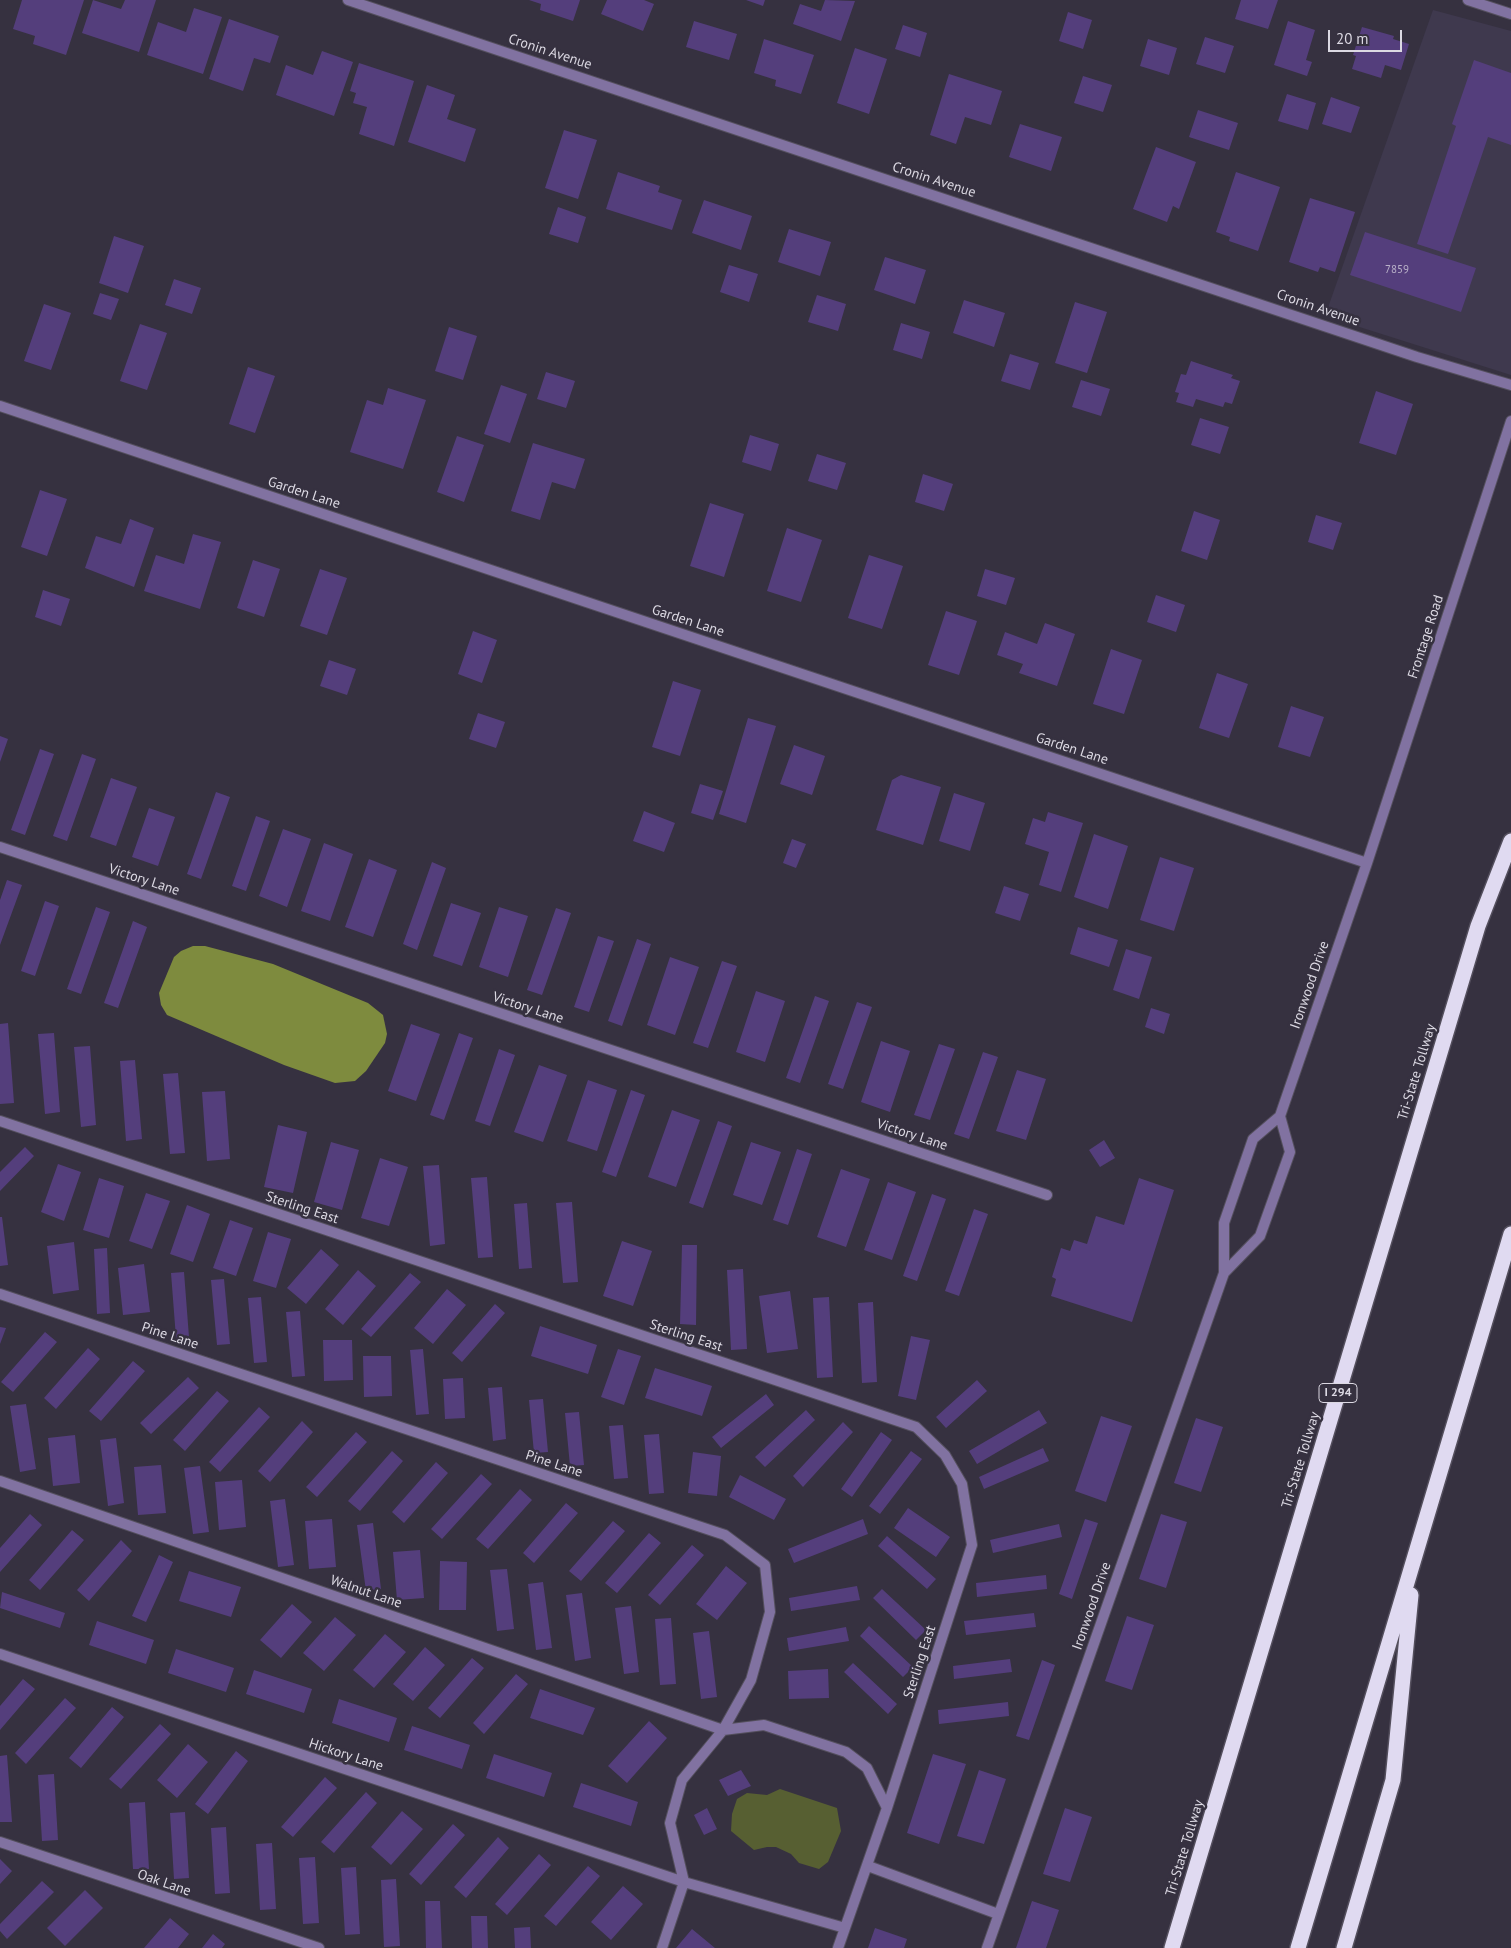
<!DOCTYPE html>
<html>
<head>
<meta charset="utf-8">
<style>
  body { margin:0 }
  #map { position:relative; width:1511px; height:1948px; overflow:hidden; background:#363140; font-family:"PT Sans",sans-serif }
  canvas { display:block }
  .scale { position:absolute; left:1328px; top:30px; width:74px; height:22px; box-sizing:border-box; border:2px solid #dcd9e3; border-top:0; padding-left:6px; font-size:15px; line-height:18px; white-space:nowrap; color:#dcd9e3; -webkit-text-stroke:4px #363140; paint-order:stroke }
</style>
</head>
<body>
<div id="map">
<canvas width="1511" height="1948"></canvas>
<div class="scale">20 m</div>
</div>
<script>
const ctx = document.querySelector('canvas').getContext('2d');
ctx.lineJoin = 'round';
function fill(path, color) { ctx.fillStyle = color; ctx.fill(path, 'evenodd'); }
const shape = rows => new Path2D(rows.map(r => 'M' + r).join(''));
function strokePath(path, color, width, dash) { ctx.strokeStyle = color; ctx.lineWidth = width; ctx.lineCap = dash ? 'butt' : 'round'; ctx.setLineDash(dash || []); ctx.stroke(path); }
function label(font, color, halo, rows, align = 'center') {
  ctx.font = font + ' "PT Sans",sans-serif'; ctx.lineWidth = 5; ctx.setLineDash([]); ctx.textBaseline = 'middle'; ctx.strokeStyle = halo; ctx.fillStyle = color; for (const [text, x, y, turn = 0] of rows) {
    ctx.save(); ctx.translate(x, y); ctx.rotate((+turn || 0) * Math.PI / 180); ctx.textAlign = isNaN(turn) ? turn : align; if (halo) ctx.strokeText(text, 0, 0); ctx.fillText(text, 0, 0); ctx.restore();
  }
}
fill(shape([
  [1433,10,1511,31,1511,375,1325,316]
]), '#3f394e');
fill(shape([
  [780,1789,837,1808,841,1831,828,1862,819,1869,799,1863,791,1854,776,1847,767,1847,754,1850,731,1831,732,1814,737,1799,747,1793,767,1795]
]), '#575f32');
fill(shape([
  [193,946,205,946,273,964,368,1003,383,1015,387,1034,385,1043,366,1071,355,1081,335,1083,284,1065,167,1015,161,1005,159,993,174,957,181,951]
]), '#7e8b3e');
fill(shape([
  [22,0,84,0,66,55,33,44,35,36,13,29],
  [93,0,121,9,125,0,156,0,139,52,82,33],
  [529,0,580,0,573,21,540,10,541,4],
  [607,0,644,0,654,4,643,31,601,14],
  [746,0,765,0,763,6],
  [825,0,855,1,841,41,793,24,800,4,821,11],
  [1241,0,1278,0,1268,29,1235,19],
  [194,8,222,17,203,74,147,55,158,22,186,32],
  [1068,12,1092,20,1083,49,1059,41],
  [229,19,279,36,270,63,254,58,243,91,209,79],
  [694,21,737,34,729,60,686,47],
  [1288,21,1315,30,1306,60,1312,62,1307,76,1274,65],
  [903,25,927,33,920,57,895,49],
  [1362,27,1394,36,1393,39,1409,44,1401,70,1385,65,1381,78,1352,69,1356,56,1353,55],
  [1205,37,1234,46,1225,73,1196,64],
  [764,39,814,55,801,94,775,86,776,80,754,73],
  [1148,39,1177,48,1169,75,1140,66],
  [855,48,887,59,869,114,837,103],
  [322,51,353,62,334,116,276,95,286,65,313,75],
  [1474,60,1511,73,1511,145,1488,137,1448,254,1417,244,1456,126,1452,124],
  [359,63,414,81,394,146,359,134,367,107,353,103,356,93,350,91],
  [949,74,1002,91,991,125,965,117,956,144,930,135],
  [1083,76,1112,85,1103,112,1074,103],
  [427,85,455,95,447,119,476,129,465,162,408,142],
  [1287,94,1316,103,1308,130,1278,121],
  [1331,97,1360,107,1351,133,1322,124],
  [1198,110,1238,123,1229,150,1189,137],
  [1020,124,1062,137,1051,171,1009,157],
  [564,130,597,140,578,199,545,188],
  [1156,147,1196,162,1179,209,1173,206,1167,222,1133,209],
  [618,172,660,186,658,192,682,200,672,230,606,209],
  [1236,172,1280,187,1258,251,1229,241,1230,237,1216,232],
  [1310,198,1355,212,1335,272,1320,267,1318,272,1289,262],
  [704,200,752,216,741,250,692,233],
  [558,207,586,217,578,243,549,234],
  [789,229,831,242,820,276,778,262],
  [1365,232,1476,268,1461,312,1350,275],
  [114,236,144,246,128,293,99,283],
  [885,257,926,270,915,304,874,290],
  [729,265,758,274,749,302,720,292],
  [174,279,201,288,192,314,165,305],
  [100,293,119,299,111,320,93,314],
  [817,295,846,304,838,331,808,322],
  [964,300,1005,313,994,347,953,333],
  [1075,302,1107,312,1087,373,1055,363],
  [44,304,71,313,51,370,24,361],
  [901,323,930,332,922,359,893,350],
  [140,324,167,333,147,390,120,381],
  [449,327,477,336,463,380,435,371],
  [1010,354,1039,363,1030,390,1001,381],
  [1191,361,1233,375,1231,378,1240,381,1232,404,1225,402,1223,407,1196,399,1193,407,1176,402,1179,393,1175,392,1181,374,1186,375],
  [248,367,275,376,255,433,229,424],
  [546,372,575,381,566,408,537,399],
  [1081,380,1110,389,1101,416,1072,407],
  [501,385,527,394,510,443,484,434],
  [388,388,426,400,403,469,350,452,367,400,383,405],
  [1376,391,1413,404,1396,455,1359,443],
  [1200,418,1229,427,1220,454,1191,445],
  [750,435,779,444,771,471,742,462],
  [457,436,484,445,464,502,437,492],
  [533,443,585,459,575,489,552,482,540,520,511,511],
  [817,454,846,463,837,490,808,481],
  [923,474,953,484,944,511,915,502],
  [40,490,67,499,47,556,21,547],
  [710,503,744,514,724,577,690,566],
  [1194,511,1220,520,1207,560,1181,551],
  [1316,515,1342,523,1333,550,1308,542],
  [130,519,154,528,134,587,85,568,96,536,121,544],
  [787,528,822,540,801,602,767,591],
  [193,534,221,542,200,609,144,591,156,555,184,564],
  [869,555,903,566,882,629,848,618],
  [253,560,280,569,264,617,237,608],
  [320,569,347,578,327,635,300,626],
  [985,569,1015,578,1006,605,977,596],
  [43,590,70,599,61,626,35,617],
  [1156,595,1185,605,1176,632,1147,622],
  [946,611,977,621,959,675,928,665],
  [1045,623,1075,634,1057,686,1019,673,1023,664,997,655,1005,632,1037,644],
  [473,631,497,640,482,683,458,674],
  [1111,649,1142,660,1124,714,1093,704],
  [329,660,356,669,347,695,320,686],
  [1217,673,1248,684,1229,738,1199,728],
  [673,681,701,690,680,756,652,747],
  [1291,706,1324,717,1310,757,1278,747],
  [478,713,505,722,496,748,469,739],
  [748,718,776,726,746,823,719,814],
  [0,736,8,739,0,762],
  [794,745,825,756,812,795,780,784],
  [40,749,54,754,25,835,11,830],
  [82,754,96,759,67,841,53,836],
  [901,775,941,787,923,845,876,830,892,780],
  [111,778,137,787,116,846,90,837],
  [700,784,723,791,713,820,691,813],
  [216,792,230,797,201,879,187,874],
  [954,793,985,803,970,851,939,841],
  [149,808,175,817,158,866,132,857],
  [644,811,675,823,664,852,633,841],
  [1048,812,1083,823,1061,892,1039,885,1049,852,1025,844,1033,818,1045,822],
  [256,816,270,821,246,891,232,886],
  [283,829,311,839,287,907,259,896],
  [1094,834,1128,846,1108,909,1074,897],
  [792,839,806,844,796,868,783,863],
  [324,843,353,854,330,921,301,911],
  [1160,857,1194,868,1174,931,1140,920],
  [369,859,397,870,373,937,345,927],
  [432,862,446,868,417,950,403,944],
  [7,880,22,885,0,945,0,900],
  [1004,886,1029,894,1020,921,995,913],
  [45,901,59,906,35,976,21,971],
  [451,903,481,913,462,966,433,956],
  [96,907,110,912,81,994,67,989],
  [499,907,528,916,508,977,479,967],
  [556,908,571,913,542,995,527,990],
  [133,921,147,927,118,1008,104,1003],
  [1078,927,1118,940,1109,967,1070,954],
  [598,936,614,941,589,1012,574,1007],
  [637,939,651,944,622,1026,608,1021],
  [1126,949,1152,957,1139,999,1113,990],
  [670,957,699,967,675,1035,647,1025],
  [722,961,737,966,708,1048,693,1043],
  [756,991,785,1001,765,1062,736,1052],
  [815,996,829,1001,800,1083,786,1078],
  [857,1002,872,1007,843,1089,828,1084],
  [1151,1008,1170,1014,1164,1034,1145,1027],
  [8,1023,14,1103,0,1104,0,1024],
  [411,1024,440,1034,416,1101,388,1091],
  [54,1033,60,1112,45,1114,38,1034],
  [459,1033,473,1038,444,1120,430,1115],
  [881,1041,910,1051,890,1112,861,1102],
  [939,1044,955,1049,930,1120,914,1115],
  [90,1046,96,1125,81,1127,74,1047],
  [499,1049,515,1055,490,1126,475,1121],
  [983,1052,998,1057,969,1139,954,1134],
  [135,1060,142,1139,126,1141,120,1061],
  [539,1065,567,1075,543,1142,514,1132],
  [1017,1070,1046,1079,1026,1140,996,1131],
  [178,1073,185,1153,170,1154,163,1074],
  [588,1080,617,1090,597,1151,567,1141],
  [631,1090,645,1095,616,1177,602,1172],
  [225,1091,230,1159,207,1161,202,1092],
  [672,1110,700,1120,676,1187,648,1177],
  [718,1121,732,1126,703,1208,689,1203],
  [278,1125,307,1132,293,1193,264,1187],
  [1104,1140,1115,1158,1100,1167,1089,1150],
  [331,1142,359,1150,342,1210,314,1202],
  [751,1142,781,1152,762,1205,733,1195],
  [25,1147,34,1156,0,1191,0,1172],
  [797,1149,812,1154,788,1225,773,1220],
  [380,1158,408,1167,389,1226,361,1218],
  [58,1164,81,1172,64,1221,41,1212],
  [439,1165,445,1244,430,1246,423,1166],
  [841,1169,870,1179,846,1247,817,1237],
  [487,1177,493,1257,478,1258,471,1178],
  [99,1178,124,1186,109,1238,83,1230],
  [1139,1178,1174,1190,1132,1322,1051,1296,1056,1279,1052,1277,1061,1248,1070,1251,1074,1240,1087,1244,1096,1216,1124,1225],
  [888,1182,916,1192,892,1260,864,1250],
  [146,1193,170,1201,152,1249,129,1241],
  [932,1194,946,1199,917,1281,903,1276],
  [572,1202,578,1282,563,1283,556,1203],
  [527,1203,532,1268,519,1269,514,1204],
  [187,1205,210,1214,193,1262,170,1254],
  [974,1209,988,1214,959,1296,945,1291],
  [0,1217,2,1217,8,1265,0,1266],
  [230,1220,253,1228,236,1276,213,1268],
  [268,1232,291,1239,276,1288,253,1281],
  [622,1241,652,1251,633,1306,603,1296],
  [74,1242,79,1290,53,1294,47,1246],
  [682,1245,697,1245,696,1325,680,1324],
  [107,1248,110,1313,97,1314,94,1249],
  [321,1249,339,1265,306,1304,287,1288],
  [144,1264,150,1312,123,1315,118,1268],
  [743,1269,747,1349,731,1350,727,1270],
  [358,1270,376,1286,343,1325,325,1309],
  [184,1272,189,1337,176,1338,171,1273],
  [410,1273,421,1282,371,1337,361,1329],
  [224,1279,230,1344,217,1345,211,1280],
  [447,1289,466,1305,433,1344,414,1328],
  [790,1291,798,1349,767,1353,759,1296],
  [261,1297,267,1362,254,1363,248,1298],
  [829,1297,833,1377,817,1378,813,1298],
  [873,1302,877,1382,862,1383,858,1303],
  [495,1304,505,1313,462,1362,452,1353],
  [300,1311,305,1376,292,1377,286,1312],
  [540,1326,597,1345,588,1374,531,1356],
  [0,1327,6,1328,0,1344],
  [45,1332,57,1342,13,1392,1,1382],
  [911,1336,930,1340,916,1400,898,1396],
  [323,1340,352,1340,353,1380,324,1381],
  [88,1348,100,1359,56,1409,44,1398],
  [423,1349,429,1414,416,1415,410,1350],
  [618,1349,641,1356,624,1405,601,1397],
  [363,1356,391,1356,392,1396,364,1397],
  [133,1361,145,1371,101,1421,89,1411],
  [655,1368,712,1386,702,1416,645,1398],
  [188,1377,199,1388,151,1434,140,1423],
  [463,1378,465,1418,445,1419,443,1379],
  [977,1380,987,1391,946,1428,936,1417],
  [502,1387,506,1439,493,1441,488,1388],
  [217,1391,229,1401,185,1451,173,1440],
  [766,1394,774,1405,721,1448,712,1437],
  [543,1399,548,1452,534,1453,529,1400],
  [26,1404,36,1469,20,1472,10,1406],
  [259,1407,270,1417,220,1472,209,1462],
  [806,1410,815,1420,765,1467,755,1457],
  [1039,1410,1047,1423,977,1464,969,1451],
  [579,1412,584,1465,570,1466,565,1413],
  [1101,1416,1132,1426,1106,1502,1075,1491],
  [1196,1418,1223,1427,1201,1492,1174,1483],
  [302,1421,313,1432,270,1482,258,1471],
  [843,1422,853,1432,803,1487,793,1476],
  [623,1425,628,1478,614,1479,609,1426],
  [356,1432,367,1442,317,1497,306,1487],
  [881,1432,892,1440,852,1497,841,1489],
  [659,1434,664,1493,649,1494,644,1435],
  [75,1435,80,1483,53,1486,48,1438],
  [116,1438,124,1503,108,1506,100,1440],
  [1043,1448,1049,1461,984,1489,979,1477],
  [392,1451,403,1461,360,1511,348,1501],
  [911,1451,922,1459,880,1514,869,1506],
  [693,1452,721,1456,717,1496,688,1493],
  [436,1462,448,1473,404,1523,392,1512],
  [161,1465,166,1513,138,1515,134,1467],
  [200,1466,209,1532,193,1534,184,1468],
  [481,1474,492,1484,442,1539,431,1529],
  [740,1475,786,1499,774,1520,729,1497],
  [242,1480,246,1527,219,1530,215,1482],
  [520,1489,532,1500,488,1549,476,1539],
  [285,1499,294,1565,278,1567,270,1501],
  [566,1503,578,1513,534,1563,523,1553],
  [908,1508,950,1537,936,1557,894,1528],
  [30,1514,42,1525,0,1572,0,1548],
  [1161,1514,1187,1522,1166,1588,1139,1579],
  [332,1519,336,1567,309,1569,305,1521],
  [863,1519,868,1534,794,1563,788,1549],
  [1085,1519,1098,1523,1072,1599,1059,1594],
  [613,1521,625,1531,581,1581,569,1571],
  [373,1523,381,1589,366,1591,357,1525],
  [1059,1524,1062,1537,993,1553,990,1540],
  [72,1530,84,1540,40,1590,29,1580],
  [649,1533,661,1543,617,1593,605,1583],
  [887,1536,936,1579,927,1589,878,1546],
  [121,1540,132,1551,89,1601,77,1590],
  [692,1545,704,1555,660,1605,648,1595],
  [420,1550,424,1598,397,1600,393,1552],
  [159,1555,173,1562,146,1622,132,1616],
  [440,1561,467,1562,466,1610,439,1610],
  [726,1566,747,1583,717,1620,696,1604],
  [507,1569,514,1629,497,1631,490,1570],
  [189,1571,241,1587,231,1617,179,1601],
  [1046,1575,1047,1589,977,1597,976,1583],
  [543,1582,552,1648,536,1650,528,1584],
  [857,1586,860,1600,791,1611,789,1598],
  [882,1589,926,1630,916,1640,873,1598],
  [2,1592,65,1613,60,1628,0,1608],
  [582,1593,591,1658,575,1661,566,1595],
  [292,1604,312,1622,281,1658,260,1640],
  [631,1606,639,1672,624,1674,615,1608],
  [1034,1613,1036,1627,966,1635,964,1621],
  [1127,1616,1154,1625,1132,1690,1105,1681],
  [335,1617,356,1635,324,1671,303,1653],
  [671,1618,676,1684,660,1685,655,1619],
  [97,1621,154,1640,146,1664,89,1645],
  [869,1626,913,1667,903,1677,860,1636],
  [846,1627,849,1641,789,1651,787,1638],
  [709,1631,717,1697,701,1699,693,1633],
  [385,1634,406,1652,374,1688,353,1670],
  [425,1647,445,1665,413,1701,393,1684],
  [176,1649,234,1668,226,1692,168,1673],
  [472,1658,484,1668,440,1718,428,1708],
  [1010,1659,1012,1672,954,1679,953,1666],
  [1042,1660,1055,1665,1029,1740,1016,1736],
  [853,1663,897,1704,888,1714,844,1672],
  [828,1669,829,1698,789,1699,788,1671],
  [254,1670,312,1689,304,1713,246,1694],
  [516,1674,528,1684,484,1734,473,1723],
  [23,1679,35,1689,0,1730,0,1706],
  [540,1689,595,1708,583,1735,530,1718],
  [65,1698,76,1708,26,1764,15,1753],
  [339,1699,397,1718,389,1742,332,1723],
  [1008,1702,1009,1716,939,1724,938,1710],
  [112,1707,124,1717,81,1768,69,1758],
  [649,1721,667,1738,627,1783,608,1766],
  [160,1724,171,1734,121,1789,109,1779],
  [412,1726,470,1745,462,1769,404,1750],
  [188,1744,208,1762,177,1798,157,1780],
  [236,1751,248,1761,208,1814,195,1804],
  [494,1754,552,1773,544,1797,486,1778],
  [933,1754,966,1764,939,1844,907,1833],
  [7,1755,12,1822,0,1822,0,1756],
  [741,1770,751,1786,728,1796,719,1780],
  [979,1770,1006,1779,984,1844,957,1836],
  [54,1774,58,1840,42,1841,38,1775],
  [325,1777,337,1788,293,1837,281,1827],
  [581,1783,638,1802,631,1826,573,1807],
  [366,1792,377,1803,334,1853,321,1842],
  [145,1802,149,1869,133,1869,129,1803],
  [707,1808,717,1829,704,1835,694,1815],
  [1065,1808,1092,1817,1070,1882,1043,1874],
  [402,1811,423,1829,391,1865,371,1847],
  [185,1812,189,1878,174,1879,170,1813],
  [453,1824,465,1835,421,1885,409,1874],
  [226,1827,230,1893,215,1894,211,1828],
  [498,1837,509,1848,466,1898,454,1887],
  [272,1843,276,1909,260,1910,256,1844],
  [539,1854,551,1865,507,1915,495,1904],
  [315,1857,319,1923,303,1924,299,1858],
  [0,1859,12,1871,0,1884],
  [588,1866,600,1876,556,1926,544,1916],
  [356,1867,360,1934,345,1935,341,1868],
  [396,1879,400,1946,384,1947,381,1880],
  [42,1881,54,1892,7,1939,0,1931,0,1924],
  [623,1886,643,1904,611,1940,591,1922],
  [85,1890,103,1908,65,1946,47,1928],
  [425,1901,440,1901,442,1948,426,1948],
  [1032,1901,1059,1910,1046,1948,1016,1948],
  [471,1916,487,1916,488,1948,472,1948],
  [170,1918,189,1934,178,1948,144,1948],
  [530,1927,531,1948,515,1948,514,1928],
  [875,1928,907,1939,904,1948,868,1948],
  [692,1929,715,1948,676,1948],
  [213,1934,225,1944,222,1948,202,1948]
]), '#543e7c');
const minor = shape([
  [348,0,1417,357,1511,385],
  [1468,0,1511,14],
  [0,406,1367,863],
  [0,847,1047,1195],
  [0,1121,916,1427,945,1455,962,1484,972,1545,887,1808,838,1948],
  [1224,1273,1260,1236,1290,1152,1280,1116],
  [0,1294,725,1535,765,1565,770,1612,751,1680,723,1730,682,1780,670,1823,684,1882],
  [0,1481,723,1730,764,1725,846,1752,867,1768,887,1808],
  [0,1654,684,1882,845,1928],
  [0,1842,319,1948],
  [868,1866,998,1914],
  [662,1948,684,1882],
  [987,1948,1224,1273,1224,1223,1253,1139,1280,1116,1367,863,1511,421]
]);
const motorway = shape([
  [1172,1948,1478,926,1511,841],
  [1298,1948,1511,1234],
  [1344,1948,1393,1780,1411,1595]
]);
strokePath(minor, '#544f5d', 12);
strokePath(motorway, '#544f5d', 18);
strokePath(minor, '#8172a1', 10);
strokePath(motorway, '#e0daf1', 15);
label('11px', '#bab2c9', null, [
  ["7859",1397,270]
]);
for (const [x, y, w] of [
  [1338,1393,38]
]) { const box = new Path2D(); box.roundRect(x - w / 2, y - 9.5, w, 19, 4); ctx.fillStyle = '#363140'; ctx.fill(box); strokePath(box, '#dcd9e3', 1); }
label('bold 12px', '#dcd9e3', null, [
  ["I 294",1338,1393]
]);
label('14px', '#dcd9e3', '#363140', [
  ["Cronin Avenue",550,52,18],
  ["Cronin Avenue",934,180,18],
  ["Cronin Avenue",1318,308,19],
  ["Garden Lane",304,493,18],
  ["Garden Lane",688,621,18],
  ["Frontage Road",1426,637,-72],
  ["Garden Lane",1072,749,18],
  ["Victory Lane",144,880,18],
  ["Ironwood Drive",1310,985,-71],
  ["Victory Lane",528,1008,18],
  ["Tri-State Tollway",1417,1072,-73],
  ["Victory Lane",912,1135,18],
  ["Sterling East",302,1208,18],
  ["Pine Lane",170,1336,18],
  ["Sterling East",686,1336,18],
  ["Tri-State Tollway",1301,1460,-73],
  ["Pine Lane",554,1464,18],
  ["Walnut Lane",366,1592,19],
  ["Ironwood Drive",1092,1606,-71],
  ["Sterling East",920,1662,-72],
  ["Hickory Lane",346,1755,18],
  ["Tri-State Tollway",1185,1848,-73],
  ["Oak Lane",164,1883,19]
]);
</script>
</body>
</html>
